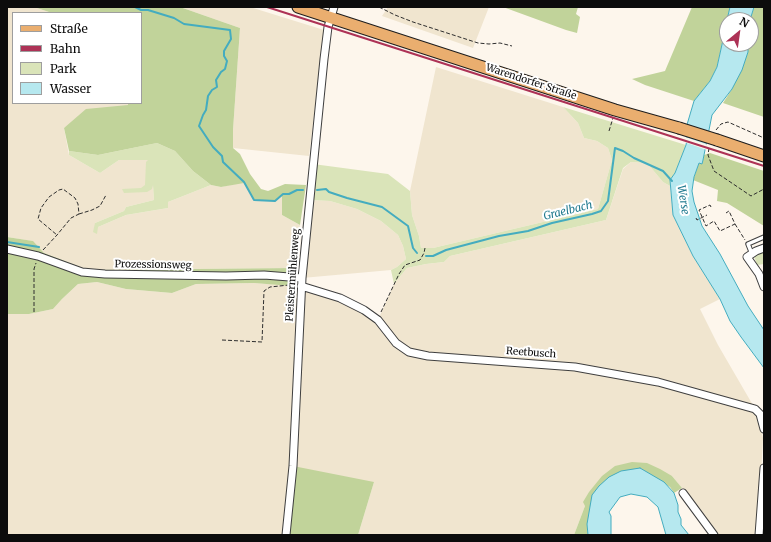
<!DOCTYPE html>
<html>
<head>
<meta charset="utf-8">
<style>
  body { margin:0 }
  #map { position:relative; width:771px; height:542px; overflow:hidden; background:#fdf6ec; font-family:Merriweather,serif }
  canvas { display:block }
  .frame { position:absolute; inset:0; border:8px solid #0c0c0c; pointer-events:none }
  .legend { position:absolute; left:12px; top:12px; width:130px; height:92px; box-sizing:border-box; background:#fff; border:1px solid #9e9e9e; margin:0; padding:5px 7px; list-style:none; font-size:12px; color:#0c0c0c }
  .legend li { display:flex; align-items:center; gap:8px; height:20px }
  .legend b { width:20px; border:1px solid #9e9e9e }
  .north { position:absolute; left:719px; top:12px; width:40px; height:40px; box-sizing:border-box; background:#fff; border:1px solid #9e9e9e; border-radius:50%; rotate:29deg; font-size:11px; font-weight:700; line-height:16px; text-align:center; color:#0c0c0c }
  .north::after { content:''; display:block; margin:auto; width:14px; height:18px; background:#ad3256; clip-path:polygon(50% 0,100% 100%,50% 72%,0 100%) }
</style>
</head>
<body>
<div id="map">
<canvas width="771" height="542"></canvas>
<div class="frame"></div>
<ul class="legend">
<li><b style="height:5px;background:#eaae6f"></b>Straße</li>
<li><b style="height:5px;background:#ad3256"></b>Bahn</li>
<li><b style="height:11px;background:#dae4b9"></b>Park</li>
<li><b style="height:11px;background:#b6e8ef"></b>Wasser</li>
</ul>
<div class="north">N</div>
</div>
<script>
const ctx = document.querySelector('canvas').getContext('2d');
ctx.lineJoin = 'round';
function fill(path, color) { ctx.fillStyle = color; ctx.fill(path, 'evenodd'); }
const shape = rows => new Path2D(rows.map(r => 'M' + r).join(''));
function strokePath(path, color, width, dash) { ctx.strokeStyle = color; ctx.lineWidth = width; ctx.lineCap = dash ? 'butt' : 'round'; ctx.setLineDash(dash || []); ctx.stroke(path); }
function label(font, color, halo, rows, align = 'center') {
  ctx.font = font + ' Merriweather,serif'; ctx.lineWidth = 4; ctx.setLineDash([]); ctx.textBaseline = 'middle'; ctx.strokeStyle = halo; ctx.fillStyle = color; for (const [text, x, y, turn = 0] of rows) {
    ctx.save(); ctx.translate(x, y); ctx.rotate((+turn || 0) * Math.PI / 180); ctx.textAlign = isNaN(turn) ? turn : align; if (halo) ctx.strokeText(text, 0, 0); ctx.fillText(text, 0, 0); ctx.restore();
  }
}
fill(shape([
  [7,7,34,7,52,13,13,13,13,103,128,103,128,105,64,128,69,155,100,173,119,160,149,160,153,184,154,200,126,207,124,211,95,223,98,227,126,215,168,208,168,202,211,185,221,187,244,182,251,196,282,196,282,215,300,225,295,268,88,270,44,253,32,241,7,237],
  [180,7,250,7,324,30,309,156,233,148,233,130,240,28],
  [388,7,489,7,473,48,382,16],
  [436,67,563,107,578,123,584,138,597,141,608,148,612,160,598,209,433,248,421,249,419,236,412,215,410,191],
  [631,162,647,163,663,182,670,186,673,215,693,256,720,299,700,309,718,345,754,407,752,410,757,415,759,420,763,438,759,512,756,535,719,535,672,476,585,506,574,535,358,535,374,482,286,535,7,535,7,314,29,314,53,309,62,299,78,284,97,282,126,289,172,293,196,284,254,283,301,286,340,298,378,320,394,284,407,268,426,264,444,262,450,256,606,220,623,169],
  [309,200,330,201,357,209,381,221,398,235,403,246,406,259,397,267,391,270,302,278]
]), '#f0e5cf');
fill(shape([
  [563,107,686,145,675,173,670,180,670,186,663,182,647,163,631,162,623,168,606,220,450,256,444,262,426,264,407,268,394,284,391,270,397,267,406,259,403,246,398,235,381,221,357,209,330,201,309,200,313,164,388,174,410,191,412,215,419,236,421,248,433,248,598,209,612,160,608,148,597,141,584,138,578,123],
  [157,143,175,151,193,171,211,185,168,202,168,208,126,215,98,227,97,234,93,232,95,223,124,211,126,207,154,200,153,185,152,189,147,192,124,193,122,189,141,188,145,185,146,162,148,160,119,160,100,173,69,155,69,151,98,155],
  [764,250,764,264,757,265,754,256]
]), '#dae4b9');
fill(shape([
  [34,7,180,7,240,28,233,130,233,148,240,154,250,174,261,189,268,191,285,184,306,185,300,225,282,215,282,196,275,201,254,200,244,183,221,187,211,185,193,171,175,151,157,143,98,155,69,151,64,128,86,109,128,105,128,103,141,103,141,49,142,44,141,43,141,13,52,13],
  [503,7,578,7,576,14,580,17,577,33,566,30],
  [692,7,730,7,717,67,710,81,694,101,645,85,632,79,665,71],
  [754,7,764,7,764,117,723,103,732,89,748,52,748,44,751,44,751,20,750,20],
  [710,153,764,171,764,226,727,203,717,201,718,190,693,180,699,163,702,164,704,155],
  [7,237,33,241,44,253,88,270,295,268,295,277,292,286,254,283,196,284,172,293,126,289,97,282,78,284,62,299,53,309,29,314,7,314],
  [632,462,647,463,660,469,672,476,682,488,674,493,670,487,640,468,587,524,588,535,574,535,585,506,583,502,589,492,602,476,615,466],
  [293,466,374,482,358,535,286,535]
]), '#c1d39a');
const water = shape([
  [730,7,754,7,750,20,727,20,730,7],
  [727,22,727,44,748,44,748,52,742,70,732,89,712,115,703,160,702,164,699,163,694,177,692,191,694,202,702,226,720,254,748,306,764,330,764,368,741,337,730,321,720,299,693,256,673,215,670,180,675,173,686,145,687,139,686,128,694,101,710,81,717,67,727,22],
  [640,468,664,482,674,493,678,505,678,512,681,519,681,525,689,535,666,535,658,507,647,497,631,494,620,497,609,512,611,516,611,535,588,535,587,524,592,495,599,486,609,477,621,471,640,468]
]);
fill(water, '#b6e8ef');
strokePath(water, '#44acbf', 1);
fill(shape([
  [685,137,708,145,707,150,684,142]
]), '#fdf6ec');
strokePath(shape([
  [135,7,141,10,148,10,174,18,184,24,230,30,231,39,224,51,224,56,227,61,225,69,221,72,216,80,217,87,212,90,208,96,206,110,203,115,199,126,213,147,222,156,223,162,244,182,254,200,275,201,283,194,289,194,297,190,303,190],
  [317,190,326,189,329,192,347,198,382,207,408,226,413,248,417,253],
  [7,242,39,247],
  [426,256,433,256,446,250,499,236,528,231,552,223,592,214,601,211,608,201,615,148,623,151,634,158,663,171,672,181]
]), '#44acbf', 2);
const lane = shape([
  [752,254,748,244,764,237]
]);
const street = shape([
  [764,248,756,251,747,257,759,274,764,287],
  [7,249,38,256,82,272,105,274,226,276,264,275,302,278],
  [301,286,340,298,364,310,378,320,396,343,409,352,428,356,575,367,658,382,755,409,760,414,764,429],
  [683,493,714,535],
  [286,535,293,466,302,278,324,59,328,27,334,7],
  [759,535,764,468]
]);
const primary = shape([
  [298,7,615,110,679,128],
  [717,140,764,156]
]);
strokePath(lane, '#3f3f3f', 5.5);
strokePath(street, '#3f3f3f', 9);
strokePath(primary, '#1d1d1d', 13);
strokePath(shape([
  [379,7,395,15,413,22,478,43,489,44,500,43,512,46],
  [716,130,721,124,728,122,764,138],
  [609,131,613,118],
  [709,148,708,155,714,171,751,196,764,189],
  [711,207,710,205,699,210,706,226,714,221,720,231,735,224,729,211,726,213],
  [79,214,92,210,100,206,106,195],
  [696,218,697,220,707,215],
  [735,224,745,240],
  [43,250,57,235,71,218,79,214,78,204,75,198,63,189,59,190,49,197,41,208,38,219,57,235],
  [34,312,34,269,36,263],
  [381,312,399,274,405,265,420,260,424,253,425,248],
  [222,340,262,342,264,291,270,287,289,285,290,284]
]), '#2e2e2e', 1, [4, 2]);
strokePath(lane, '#fff', 3.5);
strokePath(street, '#fff', 7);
strokePath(primary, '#eaae6f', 11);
strokePath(shape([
  [267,7,764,166]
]), '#ad3256', 2);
const primaryBridge = shape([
  [679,128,717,140]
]);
strokePath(primaryBridge, '#1d1d1d', 13, []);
strokePath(primaryBridge, '#eaae6f', 11);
label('10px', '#0c0c0c', '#fff', [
  ["Warendorfer Straße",531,82,18],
  ["Prozessionsweg",153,265,1],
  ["Pleistermühlenweg",293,275,-86],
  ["Reetbusch",531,353,4]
]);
label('italic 11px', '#227b90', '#fff', [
  ["Werse",683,200,81],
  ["Graelbach",568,211,-14]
]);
</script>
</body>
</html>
